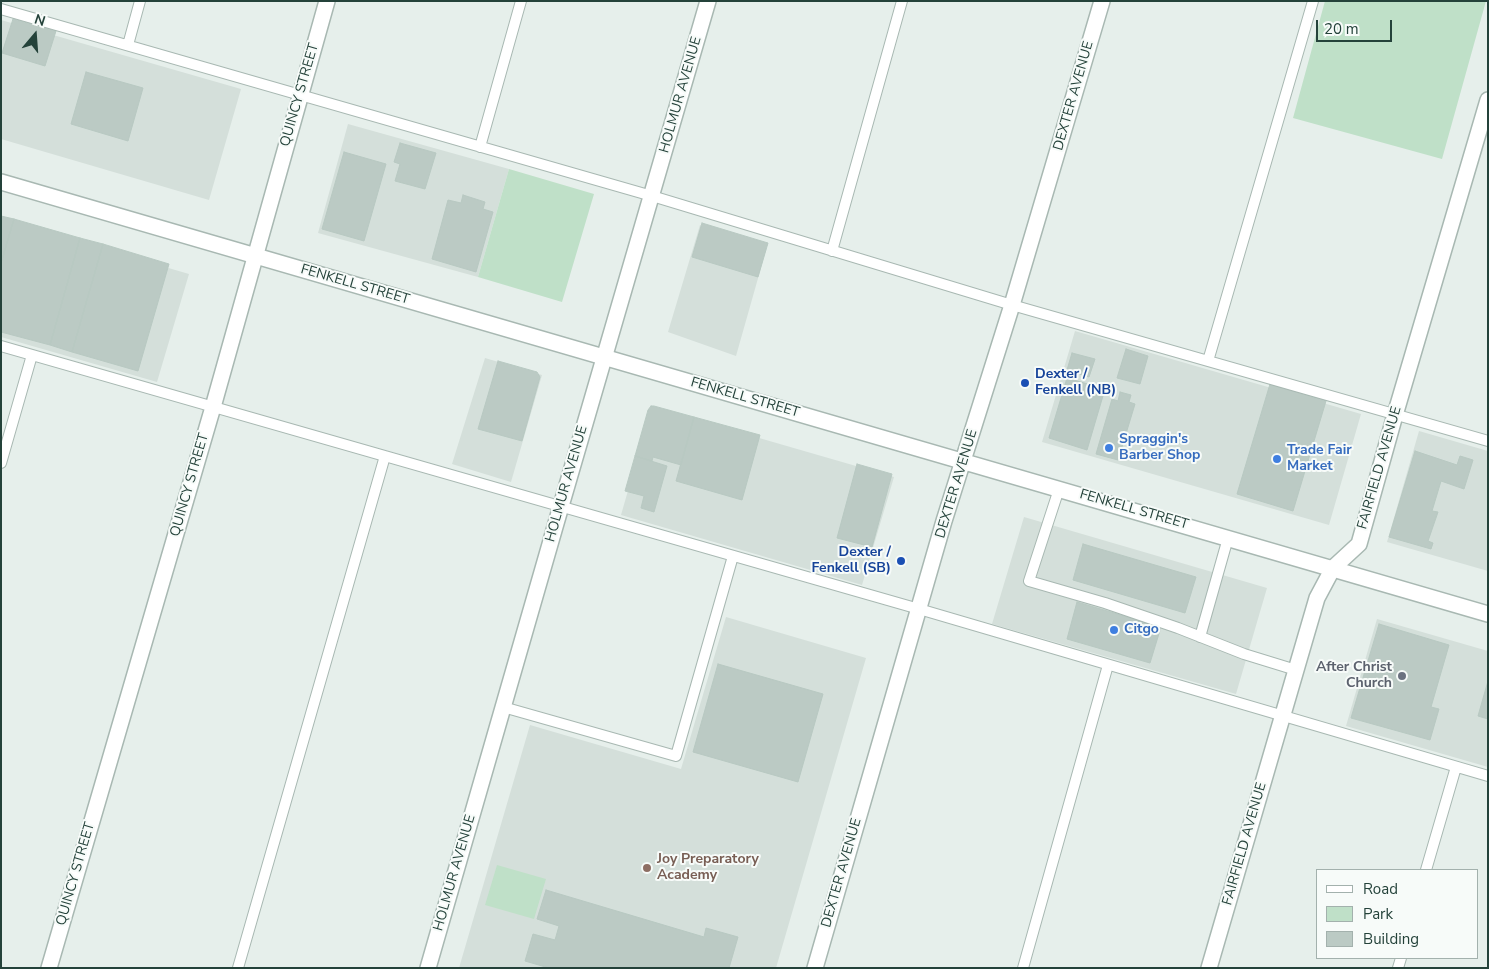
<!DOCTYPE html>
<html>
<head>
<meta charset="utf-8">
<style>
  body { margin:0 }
  #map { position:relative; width:1489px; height:969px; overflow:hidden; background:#e6efeb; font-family:"Nunito Sans",sans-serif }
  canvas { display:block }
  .frame { position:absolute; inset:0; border:2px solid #24423a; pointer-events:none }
  .legend { position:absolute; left:1316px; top:869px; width:162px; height:90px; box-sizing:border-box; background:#f7fbf9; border:1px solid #a3b1ad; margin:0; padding:6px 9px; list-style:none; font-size:15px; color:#24423a }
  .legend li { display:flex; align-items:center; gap:10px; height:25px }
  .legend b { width:25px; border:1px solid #a3b1ad }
  .north { position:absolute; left:10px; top:10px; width:50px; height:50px; -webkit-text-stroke:4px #f7fbf9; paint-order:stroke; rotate:18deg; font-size:14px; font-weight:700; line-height:20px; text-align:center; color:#24423a }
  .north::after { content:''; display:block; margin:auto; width:18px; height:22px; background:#24423a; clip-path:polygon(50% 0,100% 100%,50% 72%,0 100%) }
  .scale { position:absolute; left:1316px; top:20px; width:76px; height:22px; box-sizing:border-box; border:2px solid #24423a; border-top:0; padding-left:6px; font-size:15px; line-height:18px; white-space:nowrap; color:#24423a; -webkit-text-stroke:4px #f7fbf9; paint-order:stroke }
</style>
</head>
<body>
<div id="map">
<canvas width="1489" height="969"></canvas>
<div class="frame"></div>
<ul class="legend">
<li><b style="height:6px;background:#fff"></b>Road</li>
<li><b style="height:14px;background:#bfe0c8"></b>Park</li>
<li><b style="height:14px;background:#bbcac4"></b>Building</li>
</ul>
<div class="north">N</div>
<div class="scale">20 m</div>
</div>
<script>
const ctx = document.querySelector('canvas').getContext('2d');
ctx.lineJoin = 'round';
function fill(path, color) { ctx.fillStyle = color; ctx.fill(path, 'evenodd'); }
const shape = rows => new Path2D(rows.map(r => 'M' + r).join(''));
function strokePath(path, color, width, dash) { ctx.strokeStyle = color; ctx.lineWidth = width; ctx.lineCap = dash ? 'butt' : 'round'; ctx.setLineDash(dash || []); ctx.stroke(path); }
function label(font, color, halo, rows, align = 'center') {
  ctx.font = font + ' "Nunito Sans",sans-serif'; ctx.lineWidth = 4; ctx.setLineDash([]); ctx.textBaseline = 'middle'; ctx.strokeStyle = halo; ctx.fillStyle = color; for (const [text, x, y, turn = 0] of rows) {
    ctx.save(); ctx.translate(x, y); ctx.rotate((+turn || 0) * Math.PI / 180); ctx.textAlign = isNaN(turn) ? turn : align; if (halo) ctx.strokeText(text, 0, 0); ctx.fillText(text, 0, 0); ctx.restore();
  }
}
fill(shape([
  [1,20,241,89,209,200,1,139],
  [348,124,509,169,478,277,318,233],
  [1,219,189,274,157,382,1,337],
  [700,225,768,243,736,356,668,332],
  [1075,331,1361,414,1329,525,1042,442],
  [485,358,542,375,511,482,452,464],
  [652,407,894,477,862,585,621,515],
  [1419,431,1488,451,1488,571,1387,542],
  [1024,517,1267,588,1236,694,992,624],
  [726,617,866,658,776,968,459,968,530,725,681,769],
  [1377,619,1488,651,1488,767,1346,726]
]), '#d4dfda');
fill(shape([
  [1325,1,1486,1,1442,159,1293,118],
  [509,169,594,194,562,302,478,277],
  [497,865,546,879,534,919,485,905]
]), '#bfe0c8');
const building = shape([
  [13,19,56,31,45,66,2,53,13,19],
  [86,72,143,88,128,141,71,124,86,72],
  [400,143,436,153,425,189,395,181,400,164,394,162,400,143],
  [344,152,386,164,364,241,322,229,344,152],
  [463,195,485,202,483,209,493,212,476,272,432,259,448,200,461,203,463,195],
  [1,216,14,219,1,263,1,216],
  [14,219,80,238,50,345,1,332,1,263,14,219],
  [702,223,768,243,758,277,692,257,702,223],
  [80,238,103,244,72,352,50,345,80,238],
  [103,244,169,264,138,371,72,352,103,244],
  [1126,349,1148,356,1140,384,1117,378,1126,349],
  [1072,353,1095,359,1089,377,1067,370,1072,353],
  [498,361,537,372,540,377,522,441,478,429,498,361],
  [1067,378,1105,389,1087,450,1049,438,1067,378],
  [1270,384,1326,401,1293,511,1237,494,1270,384],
  [1120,392,1131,395,1129,402,1135,404,1118,460,1096,454,1112,399,1118,401,1120,392],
  [651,406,654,406,694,417,681,465,653,457,652,461,635,456,648,410,651,406],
  [694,417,760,435,742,500,676,481,694,417],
  [1415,451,1457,465,1460,456,1473,460,1464,489,1441,481,1432,511,1438,512,1428,541,1433,543,1431,549,1389,537,1415,451],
  [635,456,667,466,654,512,641,508,644,496,625,491,635,456],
  [857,464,892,474,872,547,837,538,857,464],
  [1083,544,1196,577,1185,613,1073,580,1083,544],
  [1077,602,1161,627,1150,663,1067,639,1077,602],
  [1379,624,1449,645,1431,707,1439,709,1430,740,1351,718,1379,624],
  [718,664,823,694,798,782,693,752,718,664],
  [1488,681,1488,719,1478,716,1488,681],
  [546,890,704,937,706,928,738,937,729,968,549,968,525,961,533,934,555,940,559,926,537,919,546,890]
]);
fill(building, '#bbcac4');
strokePath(building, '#b8c9c2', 1);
const service = shape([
  [1,9,652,196,1012,305,1488,441],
  [128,45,140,1],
  [480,147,521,1],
  [832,251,902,1],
  [1,346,919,609,1488,776],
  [1208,361,1313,1],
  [1,463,32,355],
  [1059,489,1029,581,1105,603,1178,628,1244,654,1296,670],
  [1200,637,1228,538],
  [503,707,676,756,733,556],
  [1426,870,1456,767],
  [238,968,385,456],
  [1023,968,1108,665],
  [1398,968,1401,958]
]);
const minor = shape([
  [49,968,213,407,327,1],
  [428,968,561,506,708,1],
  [1209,968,1317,598,1333,568,1359,544,1395,415,1488,100]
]);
const tertiary = shape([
  [1,182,1488,614],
  [815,968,944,521,1012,305,1102,1]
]);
strokePath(service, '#a8b8b2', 12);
strokePath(minor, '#a8b8b2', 18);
strokePath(tertiary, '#a8b8b2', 18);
strokePath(service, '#fff', 10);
strokePath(minor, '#fff', 15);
strokePath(tertiary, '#fff', 15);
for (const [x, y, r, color] of [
  [1025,383,5,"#1a4fb4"],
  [1109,448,5,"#3f7fe0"],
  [1277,459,5,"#3f7fe0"],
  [901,561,5,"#1a4fb4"],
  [1114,630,5,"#3f7fe0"],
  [1402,676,5,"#6b7280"],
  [647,868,5,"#8d6e63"]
]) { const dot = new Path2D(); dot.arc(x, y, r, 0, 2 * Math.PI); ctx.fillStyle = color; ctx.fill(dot); strokePath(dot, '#f7fbf9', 2); }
label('14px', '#24423a', '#f7fbf9', [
  ["QUINCY STREET",300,95,-74],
  ["HOLMUR AVENUE",681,95,-74],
  ["DEXTER AVENUE",1074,96,-74],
  ["FENKELL STREET",355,285,16],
  ["FENKELL STREET",745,398,16],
  ["FAIRFIELD AVENUE",1380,468,-74],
  ["HOLMUR AVENUE",567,484,-74],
  ["DEXTER AVENUE",957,484,-73],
  ["QUINCY STREET",190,485,-74],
  ["FENKELL STREET",1134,510,16],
  ["FAIRFIELD AVENUE",1245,844,-74],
  ["HOLMUR AVENUE",455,873,-74],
  ["DEXTER AVENUE",842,873,-74],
  ["QUINCY STREET",76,874,-74]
]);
label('bold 14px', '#164399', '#f7fbf9', [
  ["Dexter /",1035,375],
  ["Fenkell (NB)",1035,391],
  ["Dexter /",891,553,"right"],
  ["Fenkell (SB)",891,569,"right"]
], 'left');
label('bold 14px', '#366cbe', '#f7fbf9', [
  ["Spraggin's",1119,440],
  ["Barber Shop",1119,456],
  ["Trade Fair",1287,451],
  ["Market",1287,467],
  ["Citgo",1124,630]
], 'left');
label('bold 14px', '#5b616d', '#f7fbf9', [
  ["After Christ",1392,668],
  ["Church",1392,684]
], 'right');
label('bold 14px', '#785e54', '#f7fbf9', [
  ["Joy Preparatory",657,860],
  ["Academy",657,876]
], 'left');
</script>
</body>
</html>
